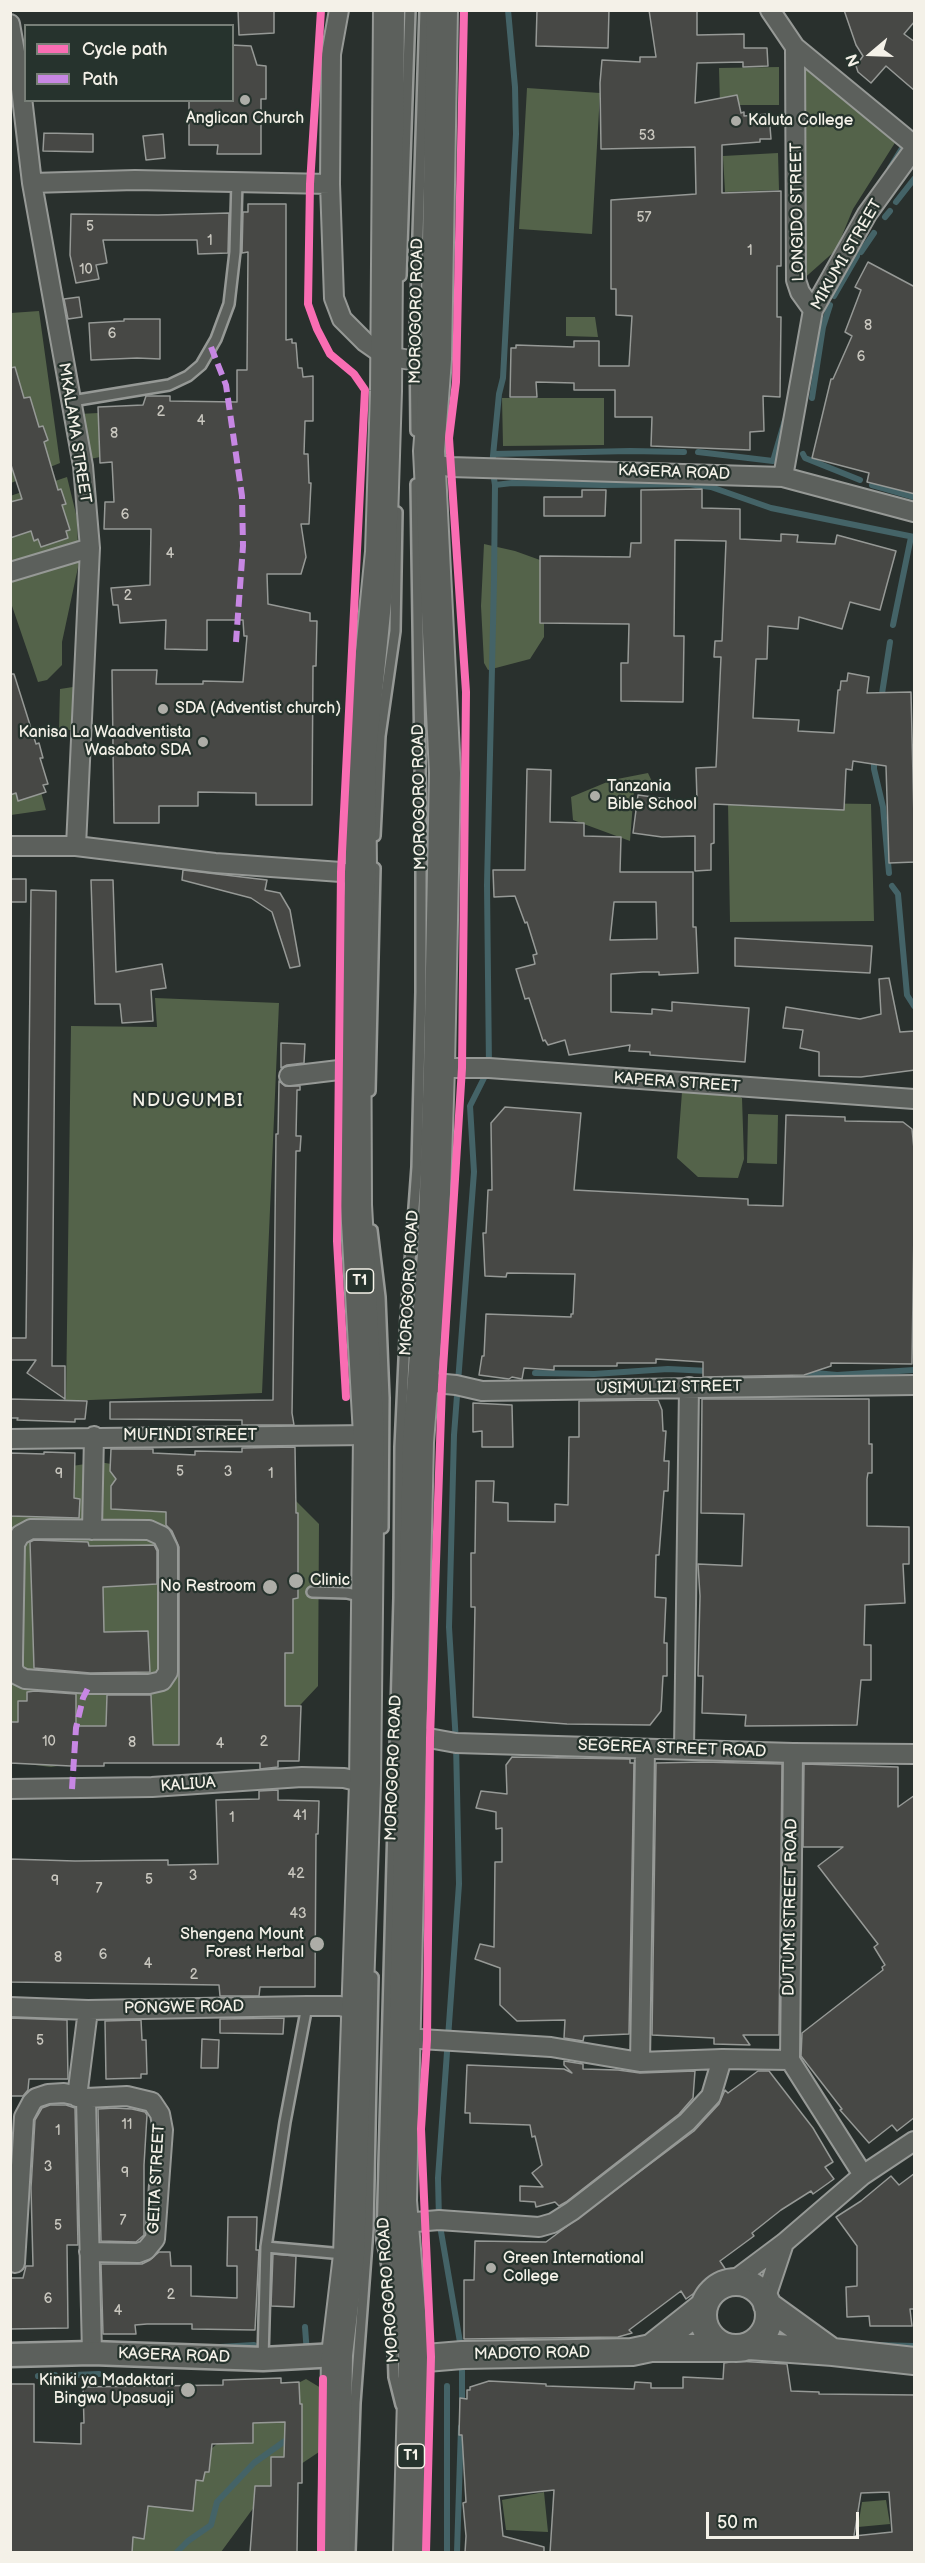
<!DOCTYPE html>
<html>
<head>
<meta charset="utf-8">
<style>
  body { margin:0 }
  #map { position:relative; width:925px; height:2563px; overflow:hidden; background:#29302d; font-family:"Balsamiq Sans",sans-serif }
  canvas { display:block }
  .frame { position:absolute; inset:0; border:12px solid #f4f1e8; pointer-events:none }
  .legend { position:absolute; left:24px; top:24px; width:210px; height:78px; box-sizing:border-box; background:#26332d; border:2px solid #787f78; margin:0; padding:8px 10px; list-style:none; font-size:18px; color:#f4f1e8 }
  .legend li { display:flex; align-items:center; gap:12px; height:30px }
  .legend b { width:30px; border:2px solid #787f78 }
  .north { position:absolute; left:841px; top:24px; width:60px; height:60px; -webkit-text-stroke:4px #26332d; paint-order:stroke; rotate:251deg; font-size:16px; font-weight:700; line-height:24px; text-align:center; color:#f4f1e8 }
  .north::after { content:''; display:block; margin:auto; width:21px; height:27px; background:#f4f1e8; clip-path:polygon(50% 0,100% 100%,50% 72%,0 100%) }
  .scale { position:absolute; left:706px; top:2512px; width:153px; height:27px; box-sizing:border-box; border:3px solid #f4f1e8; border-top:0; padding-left:8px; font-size:18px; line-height:21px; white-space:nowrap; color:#f4f1e8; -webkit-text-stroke:4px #26332d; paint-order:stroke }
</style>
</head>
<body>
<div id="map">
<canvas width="925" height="2563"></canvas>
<div class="frame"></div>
<ul class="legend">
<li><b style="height:8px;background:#f96db3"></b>Cycle path</li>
<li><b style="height:8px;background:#c787e3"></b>Path</li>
</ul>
<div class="north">N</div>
<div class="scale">50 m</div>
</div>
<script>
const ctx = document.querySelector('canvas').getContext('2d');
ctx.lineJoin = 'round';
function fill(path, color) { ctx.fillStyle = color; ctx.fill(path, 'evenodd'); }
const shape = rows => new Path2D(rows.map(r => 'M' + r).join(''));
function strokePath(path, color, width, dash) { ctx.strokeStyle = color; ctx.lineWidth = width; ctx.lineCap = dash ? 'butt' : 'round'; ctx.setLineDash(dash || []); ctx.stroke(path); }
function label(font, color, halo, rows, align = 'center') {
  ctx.font = font + ' "Balsamiq Sans",sans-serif'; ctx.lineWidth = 4.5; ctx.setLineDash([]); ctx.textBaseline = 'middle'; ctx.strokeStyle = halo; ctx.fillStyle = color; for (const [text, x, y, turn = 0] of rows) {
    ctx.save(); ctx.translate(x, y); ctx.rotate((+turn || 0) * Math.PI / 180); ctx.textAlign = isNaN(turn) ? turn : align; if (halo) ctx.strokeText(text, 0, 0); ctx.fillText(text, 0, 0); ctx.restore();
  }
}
fill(shape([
  [805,63,898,138,853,209,836,250,800,282],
  [779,67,779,105,720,105,719,68],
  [527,88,600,93,592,234,519,229],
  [778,153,779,190,725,192,723,156],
  [39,311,60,463,11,483,11,313],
  [566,317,595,317,598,337,566,336],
  [502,398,604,398,604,445,503,446],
  [98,413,100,457,90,459,79,414],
  [67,477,77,518,78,549,80,558,62,642,62,665,47,680,38,682,11,603,10,496],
  [484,544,515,551,540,560,544,603,544,637,530,659,488,670,484,663,481,606],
  [10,682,46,810,11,815,10,815],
  [73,687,74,717,71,730,59,730,60,689],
  [648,773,656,790,634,790,630,841,573,820,571,797,612,780],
  [728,802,871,804,874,921,730,922],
  [155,998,279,1003,262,1393,66,1401,71,1026,157,1027],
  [682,1092,731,1092,742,1098,744,1159,738,1178,698,1177,677,1158],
  [748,1114,778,1115,777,1164,747,1163],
  [99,1462,287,1492,319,1524,318,1686,272,1735,51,1767,11,1762,11,1475],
  [306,2379,331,2394,328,2446,271,2484,221,2552,101,2552,167,2486,275,2395],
  [544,2492,548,2532,506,2530,502,2500],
  [886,2500,890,2524,858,2527,862,2502]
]), '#54634a');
strokePath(shape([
  [890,168,904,145],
  [896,202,914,179],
  [885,217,890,211],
  [861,252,874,233],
  [834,296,857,256],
  [812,398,823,327,830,305],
  [698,452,773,461,785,420],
  [494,454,630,451,684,452],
  [803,454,805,458,860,480],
  [495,485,512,483,603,485,688,484,711,487,771,508,914,537],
  [872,485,914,497],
  [893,625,911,537],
  [881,700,890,642],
  [874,758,874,769,883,807,889,873],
  [892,886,898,894,907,995,914,1006],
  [804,1372,837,1375,914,1370],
  [535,1373,594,1374,668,1369,709,1371],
  [305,2327,307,2354],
  [875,2345,914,2346],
  [219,2347,254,2345],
  [461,2348,439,2220,438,2178,459,1884,456,1743,449,1627,454,1435,474,1172,470,1106,489,1068,487,885,494,581,495,485,492,466,499,394,503,378,516,134,515,87,508,10],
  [72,2375,99,2374],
  [38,2376,55,2375],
  [462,2405,462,2361],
  [177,2552,188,2541,211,2525,217,2502,254,2463,289,2438],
  [447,2552,447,2386],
  [457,2552,461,2427]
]), '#446367', 6);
const building = shape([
  [238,10,274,10,274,33,239,35,238,10],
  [537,10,609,10,608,48,536,46,537,10],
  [649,10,697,10,697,35,744,34,744,48,767,48,768,66,743,67,743,62,697,63,695,103,737,95,741,113,744,112,744,116,769,114,771,139,760,139,760,142,722,145,722,193,781,191,781,266,777,266,777,317,781,317,780,397,763,396,764,431,750,432,750,450,651,446,652,417,615,417,615,390,574,390,574,383,536,382,537,397,510,397,511,348,516,348,516,345,574,347,574,341,599,341,599,366,629,366,632,316,616,315,616,289,611,289,611,200,696,194,695,147,601,149,600,83,602,60,640,62,640,57,656,57,649,10],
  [844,10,915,10,915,21,904,34,915,42,915,91,886,66,871,83,858,72,856,66,863,56,856,45,844,10],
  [232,45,251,46,257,65,266,66,266,99,261,99,261,154,217,154,218,145,189,145,189,100,232,100,232,45],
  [44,133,93,134,93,152,43,151,44,133],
  [163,134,165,158,146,160,143,136,163,134],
  [248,204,286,204,286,340,292,339,292,343,296,343,298,368,302,368,303,377,313,376,313,421,305,421,304,454,308,454,309,483,311,483,309,524,301,524,306,557,301,574,267,574,268,604,310,613,310,621,317,621,316,666,313,666,312,805,256,805,256,793,198,792,198,806,159,806,159,823,114,823,112,670,157,670,156,684,203,684,203,681,243,682,247,636,244,636,243,620,207,620,207,650,165,649,166,620,120,623,118,605,113,605,111,588,150,585,151,529,104,529,105,502,114,502,112,462,100,463,98,407,143,405,146,396,170,396,170,401,237,402,237,370,247,370,248,252,242,253,243,212,248,212,248,204],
  [229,213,228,253,198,254,197,240,103,240,107,263,96,265,99,279,76,283,70,255,71,214,158,215,229,213],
  [868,262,915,287,915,494,867,482,869,473,812,458,831,379,833,379,852,336,845,332,861,290,855,287,868,262],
  [79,297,82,317,68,319,64,299,79,297],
  [124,319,160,319,160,359,137,358,91,360,89,323,124,321,124,319],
  [15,367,24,398,30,397,39,427,43,426,48,440,44,442,58,490,61,489,66,504,62,505,70,530,66,531,68,538,41,547,38,539,34,541,31,531,10,538,10,502,22,499,10,462,10,368,15,367],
  [702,489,702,508,740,509,740,539,781,541,781,534,798,535,797,542,835,544,837,535,896,551,880,610,850,602,842,629,799,617,798,629,768,626,767,659,756,659,753,718,799,720,798,731,834,733,838,690,840,690,841,681,847,681,848,673,869,677,867,693,911,692,915,862,889,863,886,766,853,761,852,770,846,769,844,810,714,804,714,843,711,844,711,870,695,871,695,836,662,837,633,833,638,795,690,802,690,800,697,800,696,768,716,767,721,657,714,657,715,641,722,641,726,541,675,540,674,636,684,636,683,702,621,701,621,663,628,663,629,624,540,623,540,556,630,557,631,543,641,543,641,490,702,489],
  [582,490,606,490,605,516,544,516,544,497,582,497,582,490],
  [10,674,14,674,36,744,39,743,43,758,40,758,48,784,43,785,46,792,18,801,16,793,10,795,10,674],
  [527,769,551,770,550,822,584,823,584,836,621,837,620,872,693,872,693,927,696,927,698,973,659,975,659,972,643,972,611,974,611,1012,652,1014,652,1009,672,1011,672,1002,749,1008,745,1062,650,1055,650,1052,629,1051,630,1045,569,1055,565,1040,548,1045,545,1040,543,1041,529,998,525,999,516,969,535,964,533,955,537,954,527,922,525,923,515,896,494,897,493,870,525,870,527,769],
  [614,902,656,902,657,939,610,940,614,902],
  [183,870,267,880,265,890,280,893,290,910,300,966,290,968,272,912,251,898,182,880,183,870],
  [10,879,26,879,26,902,10,902,10,879],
  [91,880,113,880,116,972,162,964,166,988,151,990,153,1021,122,1023,120,1004,95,1004,91,880],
  [31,890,56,891,52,1366,65,1366,65,1399,27,1373,36,1360,10,1360,10,1338,26,1338,31,890],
  [735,938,872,946,870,973,735,966,735,938],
  [889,978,900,1032,915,1031,915,1070,861,1077,819,1076,819,1052,800,1048,803,1030,783,1028,786,1007,860,1019,881,1014,879,979,889,978],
  [281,1043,305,1044,304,1063,287,1065,281,1068,281,1043],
  [279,1081,285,1086,300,1086,300,1090,297,1090,296,1136,301,1136,300,1151,296,1151,292,1413,294,1425,242,1425,242,1420,110,1419,110,1402,273,1400,276,1134,278,1134,279,1081],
  [505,1107,581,1113,574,1190,748,1199,748,1205,783,1206,786,1115,845,1117,845,1121,903,1122,912,1129,915,1159,912,1364,831,1363,831,1366,804,1375,703,1377,703,1362,656,1359,656,1363,617,1363,617,1366,554,1366,554,1370,524,1368,522,1379,512,1377,509,1379,479,1375,482,1356,484,1356,486,1314,571,1317,571,1314,573,1314,575,1274,507,1273,506,1277,485,1276,483,1233,486,1233,488,1190,492,1190,491,1123,505,1107],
  [10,1399,87,1401,85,1419,75,1419,75,1422,17,1420,18,1418,10,1418,10,1399],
  [702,1399,869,1399,869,1444,872,1444,872,1473,868,1473,867,1479,867,1526,909,1527,909,1564,903,1564,905,1603,865,1605,864,1645,871,1645,871,1680,861,1680,857,1725,745,1726,746,1715,702,1713,703,1676,698,1676,700,1596,698,1564,742,1566,744,1514,701,1513,702,1399],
  [658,1400,662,1410,663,1431,666,1431,664,1461,669,1461,668,1491,664,1491,659,1555,656,1555,655,1597,666,1598,664,1643,667,1643,667,1676,663,1676,661,1711,650,1725,567,1724,473,1717,475,1607,471,1607,471,1553,475,1553,476,1481,494,1481,493,1502,508,1503,508,1521,555,1522,555,1504,568,1505,569,1437,579,1437,579,1401,658,1400],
  [473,1403,512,1405,513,1447,482,1447,482,1431,473,1432,473,1403],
  [295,1447,296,1513,298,1513,298,1598,293,1599,293,1653,285,1653,285,1706,301,1706,299,1761,278,1761,278,1767,260,1769,260,1763,104,1763,104,1766,71,1766,10,1763,10,1722,18,1722,18,1701,27,1701,27,1692,35,1691,76,1694,76,1726,106,1726,107,1695,151,1695,153,1745,179,1745,179,1547,172,1531,166,1525,166,1512,111,1509,111,1486,116,1479,110,1471,111,1449,153,1449,153,1453,195,1455,195,1451,242,1452,242,1448,295,1447],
  [44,1452,75,1453,74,1498,80,1499,79,1518,10,1516,10,1453,44,1454,44,1452],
  [34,1540,88,1542,89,1546,154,1545,157,1551,157,1584,103,1587,104,1632,148,1631,150,1672,90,1673,34,1668,30,1542,34,1540],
  [512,1757,630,1759,630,1763,634,1763,629,2034,584,2036,583,2041,564,2038,565,2020,517,2021,500,2005,500,1968,475,1959,480,1944,494,1947,495,1862,502,1862,502,1828,496,1829,496,1812,476,1808,481,1791,507,1794,506,1765,512,1757],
  [703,1762,782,1764,779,2035,743,2035,750,2045,714,2044,714,2038,652,2035,656,1763,703,1762],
  [804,1764,898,1767,898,1807,915,1795,915,2117,897,2131,892,2125,869,2143,840,2110,842,2109,801,2056,802,2033,883,1970,882,1967,885,1965,874,1947,878,1944,818,1866,843,1847,803,1847,804,1764],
  [278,1790,278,1800,319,1801,318,1834,316,1834,315,1987,260,1987,259,1996,220,1996,219,1985,10,1982,10,1859,75,1861,168,1860,168,1865,218,1864,216,1800,259,1799,259,1791,278,1790],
  [10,2018,67,2020,68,2079,29,2079,28,2090,23,2096,10,2096,10,2018],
  [284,2018,283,2034,220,2033,220,2019,284,2018],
  [141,2020,142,2040,146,2040,147,2074,141,2074,141,2078,106,2079,105,2021,141,2020],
  [202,2039,219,2040,218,2068,201,2068,202,2039],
  [564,2061,583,2064,583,2069,618,2070,640,2073,695,2071,693,2098,679,2114,566,2202,559,2206,555,2202,536,2207,535,2202,520,2201,520,2186,543,2187,532,2173,542,2165,535,2136,532,2137,530,2125,470,2123,470,2113,465,2113,467,2065,564,2069,572,2073,564,2065,564,2061],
  [758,2071,769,2071,813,2128,833,2162,825,2167,834,2179,813,2194,811,2191,781,2210,752,2233,754,2236,720,2261,726,2270,686,2299,681,2291,629,2330,632,2333,618,2337,464,2339,464,2280,474,2280,475,2241,546,2242,694,2131,719,2104,725,2090,728,2093,758,2071],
  [50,2105,66,2105,75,2108,78,2245,67,2245,68,2328,10,2329,10,2278,23,2278,26,2266,33,2266,31,2188,35,2120,42,2108,50,2105],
  [115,2108,132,2109,145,2112,147,2115,144,2165,144,2235,136,2242,101,2241,98,2109,115,2108],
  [915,2173,915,2309,910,2309,912,2326,870,2326,869,2316,847,2317,846,2287,857,2286,857,2246,836,2217,861,2201,891,2176,899,2185,915,2173],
  [228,2217,257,2217,256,2250,259,2250,255,2330,192,2329,192,2324,147,2324,135,2325,136,2334,103,2334,101,2264,142,2264,150,2260,159,2252,170,2252,171,2266,191,2266,191,2296,237,2298,237,2266,227,2266,228,2217],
  [273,2254,296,2256,294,2307,271,2306,273,2254],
  [737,2361,787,2364,791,2391,819,2392,819,2394,915,2395,915,2553,550,2553,554,2490,499,2496,503,2536,544,2547,544,2553,465,2553,466,2536,463,2503,466,2502,462,2435,459,2435,460,2398,467,2399,467,2390,470,2390,470,2387,489,2381,546,2384,546,2386,634,2389,635,2382,651,2383,651,2388,683,2388,683,2377,723,2379,724,2363,737,2361],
  [889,2492,892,2532,854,2536,861,2493,889,2492],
  [281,2378,281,2383,299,2382,300,2404,302,2404,302,2483,298,2483,297,2553,250,2553,255,2486,271,2486,271,2457,284,2457,285,2422,253,2423,253,2443,212,2444,209,2472,205,2472,203,2481,196,2480,193,2511,148,2506,144,2539,133,2537,132,2553,10,2553,10,2384,34,2384,34,2442,81,2444,81,2423,84,2423,83,2387,223,2385,223,2380,281,2378]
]);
fill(building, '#474845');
strokePath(building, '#969996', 1.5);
const service = shape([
  [401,276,410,10],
  [72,401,169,385,188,376,201,365,216,339,229,304,235,252,237,181],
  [416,431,415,331,425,10],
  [375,836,380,736,395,631,397,512],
  [370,1091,375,868],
  [372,1230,380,1297,384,1398,383,1528],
  [312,1592,347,1593,364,1597],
  [266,2247,344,2254],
  [263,2359,266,2247,285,2122,307,2006],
  [401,2405,394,2377,391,2288,382,2240,399,1598,400,1447,406,1316,417,1167,421,992,421,831,416,484],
  [350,2552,355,2403,368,2229,373,1977]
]);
const minor = shape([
  [339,10,331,54,330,184,334,298,342,319,365,342,385,356,417,361,436,359],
  [770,10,795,47,796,280,800,292,813,310],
  [10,24,20,80,32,183,83,466,90,548,76,846],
  [795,47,914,145],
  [32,183,135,180,330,184],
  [429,463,450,467,783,477,914,512],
  [783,477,813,310,867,214,914,149],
  [10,572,90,548],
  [10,846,76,846,215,863,341,872,360,878],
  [439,1068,489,1068,914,1099],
  [289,1076,339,1070,356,1074],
  [424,1382,456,1385,482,1391,914,1385],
  [10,1439,369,1435],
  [31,1529,149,1530,162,1536,168,1548,168,1672,162,1681,149,1684,90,1684,25,1679,17,1675,13,1669,13,1658,15,1544,20,1535,31,1529],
  [92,1530,94,1436],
  [412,1735,456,1743,793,1753,914,1754],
  [684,1749,689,1387],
  [10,1789,152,1787,302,1777,344,1778,365,1783],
  [10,2007,88,2010,307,2006,340,2006,357,2010],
  [404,2038,551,2047,640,2062,722,2059,790,2060],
  [790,2060,793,1753],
  [790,2060,863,2175],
  [640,2062,645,1749],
  [77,2097,88,2010],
  [86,2098,92,2353],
  [404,2223,439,2220,539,2227,553,2223,572,2211,687,2122,711,2096,722,2059],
  [15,2263,24,2117,32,2102,36,2098,48,2094,64,2093,86,2098,127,2096,152,2102,160,2114,163,2130,155,2239,146,2250,138,2253,89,2252],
  [732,2282,784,2243,863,2175,914,2141],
  [765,2300,784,2243]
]);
const tertiary = shape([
  [10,2355,92,2353,263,2359,337,2355]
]);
const secondary = shape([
  '703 2315a33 33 0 1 1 66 0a33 33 0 1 1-66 0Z',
  [767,2305,832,2352],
  [749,2346,833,2352,914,2361],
  [651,2348,704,2306],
  [414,2359,462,2355,632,2352,651,2348,729,2348]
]);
const trunk = shape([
  [334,2552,337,2355,349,2255,365,1783,369,1435,356,1205,355,958,361,868,360,762,381,552,386,391,389,10],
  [409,2552,414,2359,401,2201,402,2151,418,1442,433,1254,439,1068,445,773,429,451,436,359,442,10]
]);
strokePath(service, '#969996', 14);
strokePath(minor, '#969996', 22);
strokePath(tertiary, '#969996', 27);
strokePath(secondary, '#969996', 30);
strokePath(trunk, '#969996', 34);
strokePath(service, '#5c605c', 9);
strokePath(minor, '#5c605c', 18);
strokePath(tertiary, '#5c605c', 22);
strokePath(secondary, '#5c605c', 26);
strokePath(trunk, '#5c605c', 30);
strokePath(shape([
  [211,347,226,385,242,496,243,546,236,642],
  [72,1789,76,1728,83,1698,90,1684]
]), '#c787e3', 6, [12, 6]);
strokePath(shape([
  [321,10,310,184,308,304,317,329,330,354,354,374,365,390,341,872,337,1241,346,1397],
  [321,2552,323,2379],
  [426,2552,431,2357,421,2129,427,2040,430,1738,442,1385,462,1068,466,692,449,438,456,382,464,10]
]), '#f96db3', 8);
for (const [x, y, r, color] of [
  [245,100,6,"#adada7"],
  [736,121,6,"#adada7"],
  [163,709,6,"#adada7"],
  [203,742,6,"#adada7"],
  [595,796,6,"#adada7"],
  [296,1581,8,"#adada7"],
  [270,1587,8,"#adada7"],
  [317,1944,8,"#adada7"],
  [491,2268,6,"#adada7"],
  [188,2390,8,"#adada7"]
]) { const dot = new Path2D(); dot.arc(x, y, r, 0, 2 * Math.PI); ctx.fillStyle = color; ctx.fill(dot); strokePath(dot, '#26332d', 2); }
label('14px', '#c9c7bf', null, [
  ["53",647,136],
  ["57",644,218],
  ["5",90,227],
  ["1",210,241],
  ["1",750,251],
  ["10",86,270],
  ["8",868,326],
  ["6",112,334],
  ["6",861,357],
  ["2",161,412],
  ["4",201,421],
  ["8",114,434],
  ["6",125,515],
  ["4",170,554],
  ["2",128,596],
  ["5",180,1472],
  ["3",228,1472],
  ["9",59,1474],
  ["1",271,1474],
  ["10",49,1742],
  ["2",264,1742],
  ["8",132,1743],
  ["4",220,1744],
  ["41",300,1816],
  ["1",232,1818],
  ["42",296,1874],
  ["3",193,1876],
  ["5",149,1880],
  ["9",55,1881],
  ["7",99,1889],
  ["43",298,1914],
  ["6",103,1955],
  ["8",58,1958],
  ["4",148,1964],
  ["2",194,1975],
  ["5",40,2041],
  ["11",127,2125],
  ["1",58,2131],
  ["3",48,2167],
  ["9",125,2173],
  ["7",123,2221],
  ["5",58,2226],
  ["2",171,2295],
  ["6",48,2299],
  ["4",118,2311]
]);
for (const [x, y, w] of [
  [360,1281,27],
  [411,2456,27]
]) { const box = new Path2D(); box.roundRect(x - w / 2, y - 12, w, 24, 4.5); ctx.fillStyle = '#26332d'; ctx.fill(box); strokePath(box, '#f4f1e8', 1.5); }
label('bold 15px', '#f4f1e8', null, [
  ["T1",360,1281],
  ["T1",411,2456]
]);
label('16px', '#f4f1e8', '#26332d', [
  ["Anglican Church",245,119,"center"],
  ["Kaluta College",748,121],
  ["SDA (Adventist church)",175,709],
  ["Kanisa La Waadventista",191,733,"right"],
  ["Wasabato SDA",191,751,"right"],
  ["Tanzania",607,787],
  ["Bible School",607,805],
  ["Clinic",310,1581],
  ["No Restroom",256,1587,"right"],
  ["Shengena Mount",304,1935,"right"],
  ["Forest Herbal",304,1953,"right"],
  ["Green International",503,2259],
  ["College",503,2277],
  ["Kiniki ya Madaktari",174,2381,"right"],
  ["Bingwa Upasuaji",174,2399,"right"]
], 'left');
label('16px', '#f4f1e8', '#26332d', [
  ["LONGIDO STREET",798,212,-91],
  ["MIKUMI STREET",847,255,-60],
  ["MOROGORO ROAD",417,311,-89],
  ["MKALAMA STREET",74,433,81],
  ["KAGERA ROAD",674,473,2],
  ["MOROGORO ROAD",420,797,-91],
  ["KAPERA STREET",677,1083,4],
  ["MOROGORO ROAD",410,1283,-87],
  ["USIMULIZI STREET",669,1388,-1],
  ["MUFINDI STREET",190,1436],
  ["SEGEREA STREET ROAD",672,1749,2],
  ["MOROGORO ROAD",394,1768,-88],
  ["KALIUA",188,1785,-4],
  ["DUTUMI STREET ROAD",791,1907,-89],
  ["PONGWE ROAD",184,2008,-1],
  ["GEITA STREET",157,2179,-87],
  ["MOROGORO ROAD",389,2290,-94],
  ["MADOTO ROAD",532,2354,-1],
  ["KAGERA ROAD",174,2356,2]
]);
ctx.letterSpacing = '1.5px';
label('18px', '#f4f1e8', '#26332d', [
  ["NDUGUMBI",188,1101]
]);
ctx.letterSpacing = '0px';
</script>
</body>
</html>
